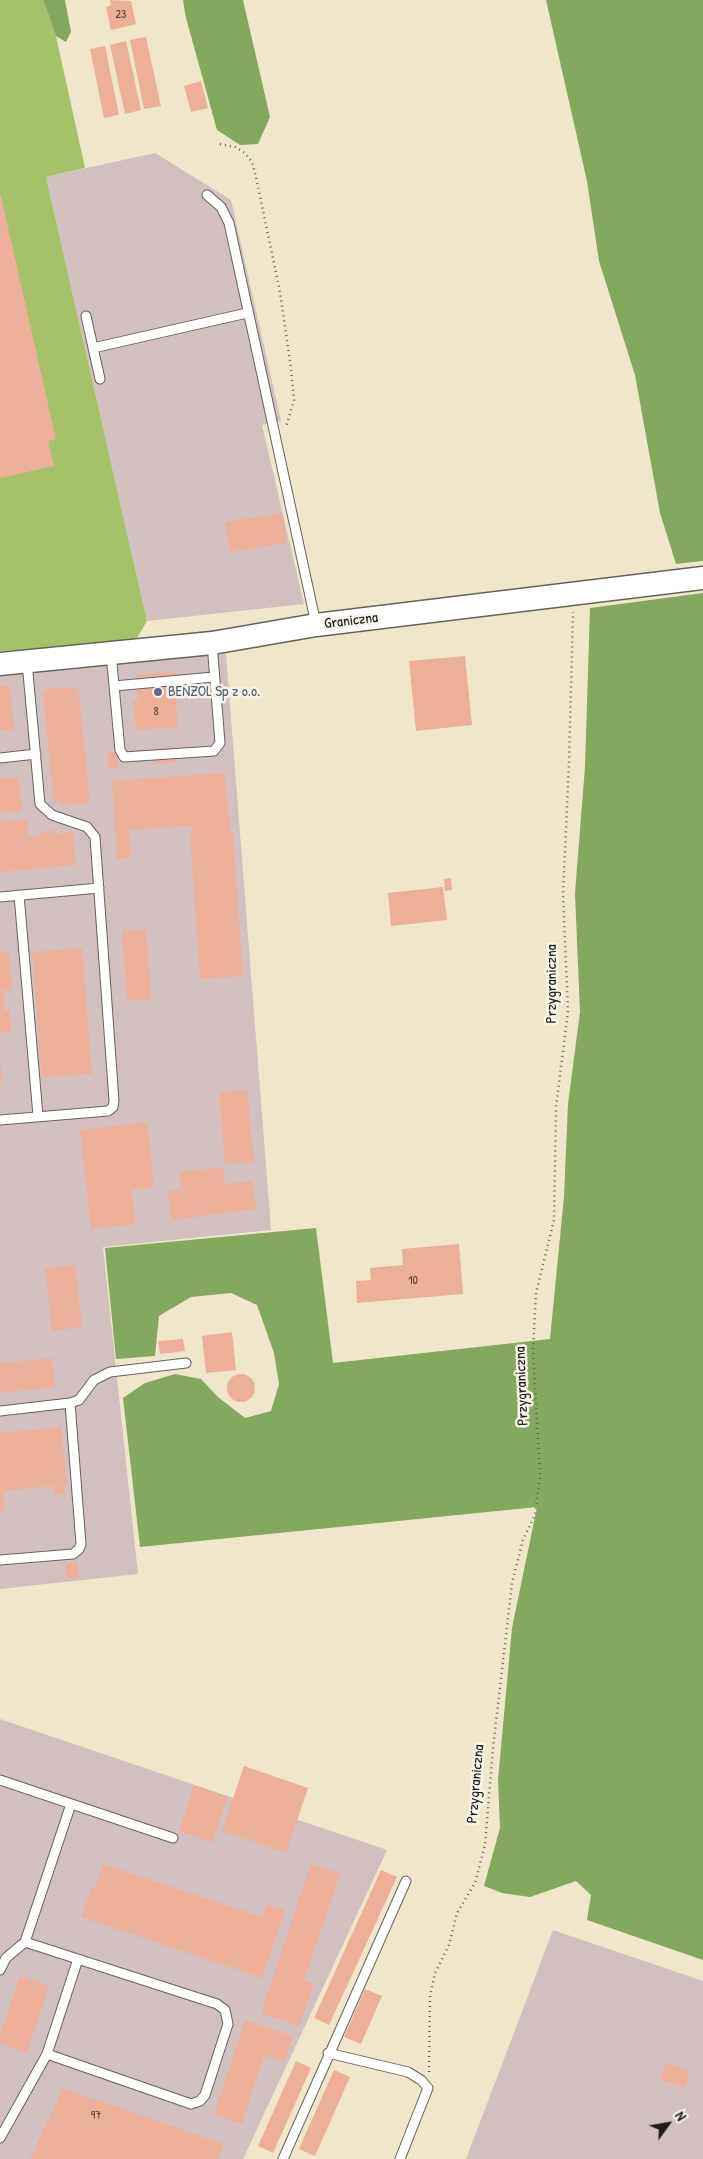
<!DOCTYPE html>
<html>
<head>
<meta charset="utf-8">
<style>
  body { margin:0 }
  #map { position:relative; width:703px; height:2159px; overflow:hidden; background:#f0e6cc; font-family:"Patrick Hand",sans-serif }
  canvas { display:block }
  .north { position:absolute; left:643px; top:2099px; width:50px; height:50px; -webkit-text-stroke:4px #f7f3e8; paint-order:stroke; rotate:58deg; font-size:14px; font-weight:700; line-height:20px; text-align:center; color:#1c1c1c }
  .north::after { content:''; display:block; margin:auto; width:18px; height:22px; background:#1c1c1c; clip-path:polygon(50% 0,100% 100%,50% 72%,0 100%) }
</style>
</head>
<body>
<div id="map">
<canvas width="703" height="2159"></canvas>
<div class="north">N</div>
</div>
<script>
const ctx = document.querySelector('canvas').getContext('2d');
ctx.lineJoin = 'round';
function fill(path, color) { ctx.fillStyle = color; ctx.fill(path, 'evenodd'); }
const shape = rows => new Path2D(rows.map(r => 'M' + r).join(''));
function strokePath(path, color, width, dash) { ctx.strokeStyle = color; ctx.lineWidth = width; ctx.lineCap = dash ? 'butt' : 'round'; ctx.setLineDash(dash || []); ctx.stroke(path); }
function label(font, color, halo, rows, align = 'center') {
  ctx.font = font + ' "Patrick Hand",sans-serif'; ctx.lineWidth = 5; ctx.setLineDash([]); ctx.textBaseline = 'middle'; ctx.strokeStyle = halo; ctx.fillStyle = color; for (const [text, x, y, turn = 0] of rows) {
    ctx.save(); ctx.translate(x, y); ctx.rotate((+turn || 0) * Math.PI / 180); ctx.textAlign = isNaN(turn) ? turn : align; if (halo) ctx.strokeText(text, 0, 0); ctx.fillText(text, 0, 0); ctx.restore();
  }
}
fill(shape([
  [155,153,231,200,281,421,262,425,304,604,147,621,46,177],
  [226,654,271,1230,103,1247,138,1574,0,1589,0,677],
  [0,1719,387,1850,243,2159,0,2159],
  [553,1930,703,1981,703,2159,466,2159]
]), '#d2bfc0');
fill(shape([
  [0,0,43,0,56,36,85,168,46,177,147,621,136,640,66,648,0,651]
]), '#a5c269');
fill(shape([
  [43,0,65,0,71,32,66,42,56,36],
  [183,0,243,0,270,117,258,144,240,145,217,130,186,18],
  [546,0,703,0,703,561,676,564,660,513,635,375,599,261,587,181],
  [703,593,703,1960,587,1920,591,1895,576,1881,530,1897,502,1893,484,1886,500,1828,498,1780,512,1628,537,1507,140,1547,123,1398,145,1383,175,1374,201,1379,218,1397,245,1418,271,1411,279,1384,274,1353,257,1305,231,1293,191,1297,159,1316,155,1356,116,1359,105,1248,316,1228,333,1363,550,1339,564,1197,568,1104,580,1012,575,893,585,767,590,608]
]), '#84a85d');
fill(shape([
  [110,0,131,1,136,24,111,30,106,7,111,5],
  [146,37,161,106,144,109,130,40],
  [126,41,141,110,125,114,110,45],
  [105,46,119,115,104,118,90,49],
  [201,81,208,108,191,112,184,86],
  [0,192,56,439,48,441,54,466,0,478],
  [282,513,287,543,230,552,225,522],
  [465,656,472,725,416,731,409,661],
  [174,672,178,727,136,730,133,701,138,700,136,675],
  [10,685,14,730,0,731,0,686],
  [74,687,79,691,90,803,63,805,53,797,43,694,47,689],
  [176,747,177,762,154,764,153,749],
  [108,752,116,752,118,768,109,769],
  [224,773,231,832,233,832,243,976,200,979,190,835,193,835,192,826,129,830,131,858,117,859,112,781],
  [18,777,22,811,0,813,0,779],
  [27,819,29,836,41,835,40,832,53,830,54,834,73,832,76,865,0,872,0,821],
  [451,878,452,890,445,891,444,879],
  [443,887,447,920,391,926,388,893],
  [146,929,151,999,127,1001,122,931],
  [82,948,92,1074,42,1077,32,952],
  [9,951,12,990,3,990,4,1010,10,1010,11,1032,0,1033,0,952],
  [0,1065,1,1065,3,1082,0,1082],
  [247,1090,254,1162,225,1165,219,1092],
  [147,1122,154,1187,131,1190,135,1224,91,1229,80,1130],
  [223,1167,225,1184,252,1181,256,1209,172,1220,168,1191,181,1189,179,1172],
  [459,1244,463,1294,357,1303,356,1281,371,1280,370,1268,403,1265,402,1249],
  [75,1265,82,1327,52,1331,45,1268],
  [232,1332,236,1370,206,1373,202,1336],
  [183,1339,185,1351,160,1354,158,1341],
  [52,1358,55,1387,0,1393,0,1363],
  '227 1388a14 14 0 1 1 28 0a14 14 0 1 1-28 0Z',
  [61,1427,67,1485,64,1485,65,1494,54,1495,53,1486,3,1491,5,1510,0,1511,0,1433],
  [77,1562,79,1577,67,1578,65,1563],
  [244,1766,308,1788,286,1853,222,1831],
  [194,1785,228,1797,212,1843,179,1831],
  [103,1864,262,1917,267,1904,285,1910,262,1978,81,1917,92,1888,95,1889],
  [311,1864,340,1874,304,1980,314,1983,299,2026,261,2013],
  [381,1870,397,1877,329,2025,314,2018],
  [20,1976,49,1986,27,2053,0,2044,0,2036],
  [365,1989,382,1996,361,2044,344,2037],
  [245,2020,293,2036,284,2062,264,2056,242,2124,214,2115],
  [296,2061,311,2068,273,2153,258,2146],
  [666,2063,690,2071,685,2088,660,2079],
  [334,2070,350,2077,315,2156,299,2149],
  [63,2088,224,2144,219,2159,30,2159]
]), '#ebaf9a');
const lane = shape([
  [207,195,221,207,229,223,316,624],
  [86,316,100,379],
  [93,348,247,313],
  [111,653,120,750,124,757,214,751,220,743,212,643],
  [114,686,214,677],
  [0,758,36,754],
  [19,895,38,1116],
  [0,897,99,888],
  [0,1120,108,1111,113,1107,114,1101,95,837,87,827,52,815,40,804,27,662],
  [0,1411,70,1403,79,1400,94,1380,110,1372,186,1363],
  [0,1560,73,1554,79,1549,81,1544,70,1403],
  [0,1780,173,1838],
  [0,1970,6,1958,25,1942,71,1804],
  [328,2053,408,2072,421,2080,428,2088,400,2159],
  [47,2054,78,1959],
  [0,2138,47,2054,191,2104,200,2101,205,2095,228,2024,225,2010,217,2004,25,1942],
  [283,2159,406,1881]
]);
const secondary = shape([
  [0,664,212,643,316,625,703,578]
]);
strokePath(lane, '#66635a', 11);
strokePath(secondary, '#66635a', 25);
strokePath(shape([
  [220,144,235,147,245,153,252,162,256,177,280,292,291,368,294,400,286,427],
  [429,2072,430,1996,435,1973,449,1945,457,1913,475,1883,485,1845,493,1748,512,1583,523,1540,535,1515,540,1475,533,1350,536,1293,554,1220,556,1107,568,1011,563,894,569,763,573,612]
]), '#66635a', 2.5, [1, 4]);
strokePath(lane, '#fff', 9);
strokePath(secondary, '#fff', 22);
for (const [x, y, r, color] of [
  [158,692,5,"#5c6f8a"]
]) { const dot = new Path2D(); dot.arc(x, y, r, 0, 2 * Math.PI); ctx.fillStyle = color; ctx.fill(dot); strokePath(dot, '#f7f3e8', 2); }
label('12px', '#50413c', null, [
  ["23",121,15],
  ["8",156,712],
  ["10",413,1281],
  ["97",96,2116]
]);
label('15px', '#1c1c1c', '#f7f3e8', [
  ["Graniczna",351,621,-7],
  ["Przygraniczna",552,984,-90],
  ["Przygraniczna",522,1386,-92],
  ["Przygraniczna",476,1784,-85]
]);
label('15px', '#4e5e75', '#f7f3e8', [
  ["BENZOL Sp z o.o.",168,692]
], 'left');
</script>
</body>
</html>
